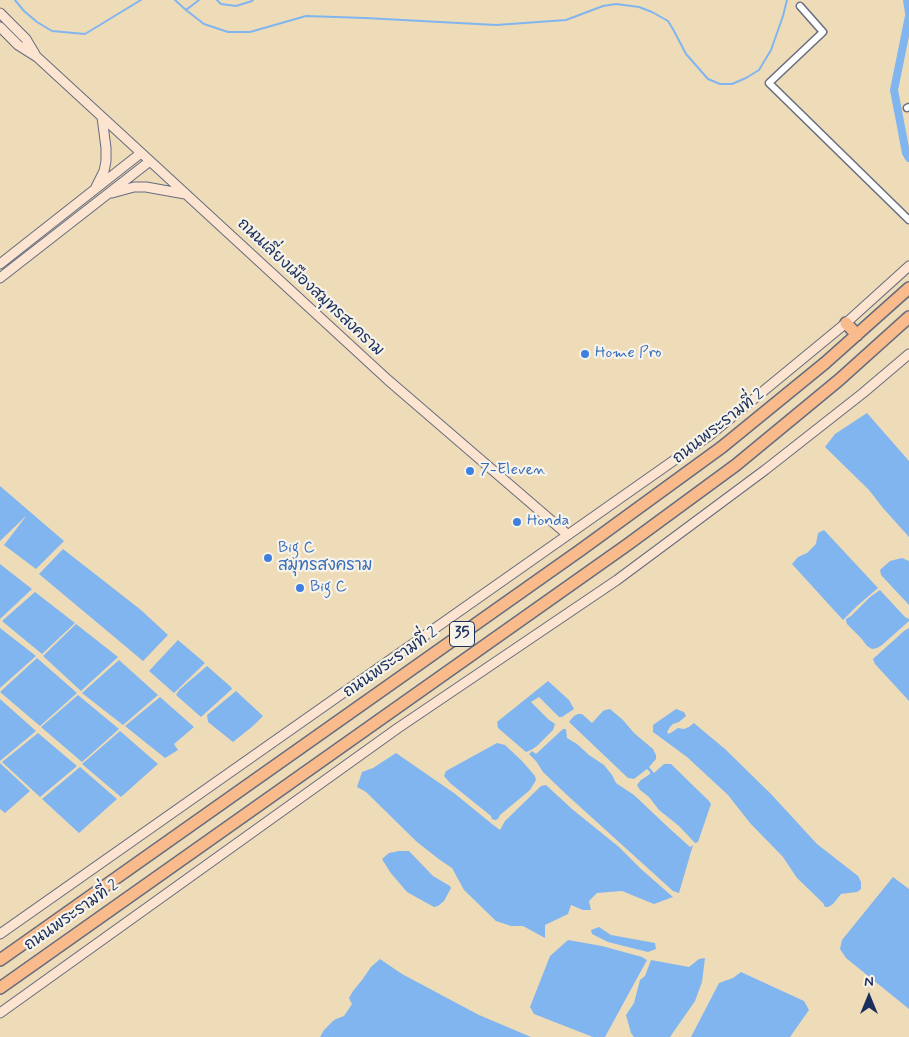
<!DOCTYPE html>
<html>
<head>
<meta charset="utf-8">
<style>
  body { margin:0 }
  #map { position:relative; width:909px; height:1037px; overflow:hidden; background:#eedcb9; font-family:Mynerve,sans-serif }
  canvas { display:block }
  .north { position:absolute; left:844px; top:972px; width:50px; height:50px; -webkit-text-stroke:4px #f7f3e8; paint-order:stroke; rotate:0deg; font-size:14px; font-weight:700; line-height:20px; text-align:center; color:#1b2f5e }
  .north::after { content:''; display:block; margin:auto; width:18px; height:22px; background:#1b2f5e; clip-path:polygon(50% 0,100% 100%,50% 72%,0 100%) }
</style>
</head>
<body>
<div id="map">
<canvas width="909" height="1037"></canvas>
<div class="north">N</div>
</div>
<script>
const ctx = document.querySelector('canvas').getContext('2d');
ctx.lineJoin = 'round';
function fill(path, color) { ctx.fillStyle = color; ctx.fill(path, 'evenodd'); }
const shape = rows => new Path2D(rows.map(r => 'M' + r).join(''));
function strokePath(path, color, width, dash) { ctx.strokeStyle = color; ctx.lineWidth = width; ctx.lineCap = dash ? 'butt' : 'round'; ctx.setLineDash(dash || []); ctx.stroke(path); }
function label(font, color, halo, rows, align = 'center') {
  ctx.font = font + ' Mynerve,"Playpen Sans Thai",sans-serif'; ctx.lineWidth = 4.5; ctx.setLineDash([]); ctx.textBaseline = 'middle'; ctx.strokeStyle = halo; ctx.fillStyle = color; for (const [text, x, y, turn = 0] of rows) {
    ctx.save(); ctx.translate(x, y); ctx.rotate((+turn || 0) * Math.PI / 180); ctx.textAlign = isNaN(turn) ? turn : align; if (halo) ctx.strokeText(text, 0, 0); ctx.fillText(text, 0, 0); ctx.restore();
  }
}
fill(shape([
  [867,413,909,461,909,537,883,508,869,490,825,447,835,434],
  [0,486,64,541,36,569,4,545,27,515,0,541],
  [824,530,878,588,857,606,843,620,792,564,798,557,807,553,816,544,818,533],
  [63,549,141,610,168,635,143,661,39,574],
  [902,558,909,561,909,605,881,575,880,570,890,561],
  [0,564,32,589,0,619],
  [880,590,905,617,909,619,909,621,882,645,877,648,872,649,867,646,861,638,847,624,846,621,846,619,851,616,870,597],
  [35,592,75,623,42,654,2,621],
  [76,624,118,657,81,691,43,656],
  [0,628,36,656,0,688],
  [909,628,909,701,875,664,873,659,904,631],
  [178,640,205,663,174,693,149,671],
  [37,658,77,693,40,726,0,692],
  [119,660,158,695,123,725,82,693],
  [207,666,231,687,232,689,201,717,176,695,179,690],
  [548,681,569,700,574,709,562,717,559,717,539,697,531,702,548,719,555,724,553,730,537,746,531,750,526,752,498,728,497,722],
  [236,691,263,716,253,726,233,742,208,722,207,715],
  [78,695,119,729,82,762,41,727],
  [160,697,194,727,174,744,178,750,165,758,125,726],
  [0,699,36,731,0,761],
  [610,709,623,720,634,733,653,749,656,755,656,759,649,767,654,773,664,764,671,764,709,801,711,804,698,842,695,843,679,826,659,810,649,797,640,790,637,785,641,780,650,774,650,772,647,769,634,779,628,778,569,722,574,716,578,714,582,714,592,723,603,711,605,710],
  [676,709,684,712,686,716,679,722,673,724,670,727,667,732,669,734,678,728,684,729,689,727,694,723,701,729,725,749,771,794,817,844,858,876,861,882,861,889,857,892,841,894,833,904,828,907,825,907,823,903,797,878,783,857,750,823,728,795,687,757,653,732,653,725],
  [563,729,566,729,567,738,577,744,589,755,604,765,612,775,616,783,634,795,669,828,690,847,693,845,679,893,673,891,567,795,543,772,536,761,529,754,532,751,536,754],
  [120,731,158,764,121,797,82,764],
  [38,733,77,766,40,797,2,762],
  [497,743,505,745,522,761,535,776,536,780,530,790,500,815,498,819,495,820,492,819,491,816,450,783,444,776,446,771],
  [396,753,454,793,492,824,500,830,505,821,541,786,546,785,572,809,619,847,641,869,673,897,654,904,622,891,597,893,589,901,591,910,583,910,571,905,568,914,545,925,545,938,523,926,511,926,496,921,464,890,452,868,440,860,417,842,366,792,357,787,362,772,373,768],
  [0,763,30,791,5,813,0,809],
  [80,767,117,799,79,833,42,799],
  [399,851,409,851,433,876,450,886,451,888,444,901,438,906,434,907,407,892,390,872,382,859,389,853],
  [893,877,909,889,909,1009,846,958,840,949,842,940],
  [599,927,611,935,655,943,656,949,648,952,608,942,592,934,591,930],
  [568,940,602,946,642,957,647,960,605,1037,593,1037,534,1014,530,1007,550,956],
  [705,958,702,982,695,1001,670,1037,634,1037,631,1033,626,1015,634,1003,640,980,645,976,651,960,689,967,699,959],
  [380,959,402,974,479,1015,531,1037,320,1037,324,1030,333,1021,336,1019,344,1016,352,1004,349,998,353,991,362,980,371,967],
  [741,972,804,1001,809,1010,790,1037,691,1037,719,983,733,978]
]), '#80b5ef');
strokePath(shape([
  [15,0,24,11,37,22,52,31,85,34,141,0],
  [175,0,186,10,204,24,228,32,250,32,306,16,365,18,496,25,566,20,603,6,616,4,639,7,652,12,668,21,674,31,686,54,708,79,720,84,732,84,746,78,759,70,771,50,783,16,787,0],
  [217,0,221,4,236,6,252,1,253,0],
  [186,10,199,0]
]), '#80b5ef', 2);
strokePath(shape([
  [907,0,909,13],
  [909,16,894,90,906,153,909,158]
]), '#80b5ef', 8);
const street = shape([
  [800,6,823,32,769,83,909,220],
  [907,108,909,107]
]);
const secondary = shape([
  [0,13,26,39,35,54],
  [0,27,18,45,37,57,388,380,568,535],
  [96,187,104,171,106,161,106,148,102,117],
  [112,193,134,187,146,187,185,194],
  [0,264,141,153],
  [0,278,150,161],
  [0,934,710,435,846,323,909,266],
  [0,1013,398,728,617,580,765,470,863,393,909,354]
]);
const highway = shape([
  [846,323,857,335],
  [0,960,582,549,722,447,825,363,909,288],
  [0,988,627,545,736,465,839,380,909,317]
]);
strokePath(street, '#656c7e', 9);
strokePath(secondary, '#656c7e', 11);
strokePath(highway, '#656c7e', 14);
strokePath(street, '#fff', 6);
strokePath(secondary, '#fde4d1', 9);
strokePath(highway, '#fabb8c', 11);
for (const [x, y, r, color] of [
  [585,354,5,"#3f7fe0"],
  [470,471,5,"#3f7fe0"],
  [517,522,5,"#3f7fe0"],
  [268,558,5,"#3f7fe0"],
  [300,588,5,"#3f7fe0"]
]) { const dot = new Path2D(); dot.arc(x, y, r, 0, 2 * Math.PI); ctx.fillStyle = color; ctx.fill(dot); strokePath(dot, '#f7f3e8', 2); }
for (const [x, y, w] of [
  [462,634,25]
]) { const box = new Path2D(); box.roundRect(x - w / 2, y - 12.5, w, 25, 4); ctx.fillStyle = '#f7f3e8'; ctx.fill(box); strokePath(box, '#1b2f5e', 1); }
label('bold 15px', '#1b2f5e', null, [
  ["35",462,634]
]);
label('16px', '#1b2f5e', '#f7f3e8', [
  ["ถนนเลี่ยงเมืองสมุทรสงคราม",310,288,43],
  ["ถนนพระรามที่ 2",719,427,-38],
  ["ถนนพระรามที่ 2",391,663,-35],
  ["ถนนพระรามที่ 2",72,916,-35]
]);
label('16px', '#366cbe', '#f7f3e8', [
  ["Home Pro",595,354],
  ["7-Eleven",480,471],
  ["Honda",527,522],
  ["Big C",278,549],
  ["สมุทรสงคราม",278,567],
  ["Big C",310,588]
], 'left');
</script>
</body>
</html>
